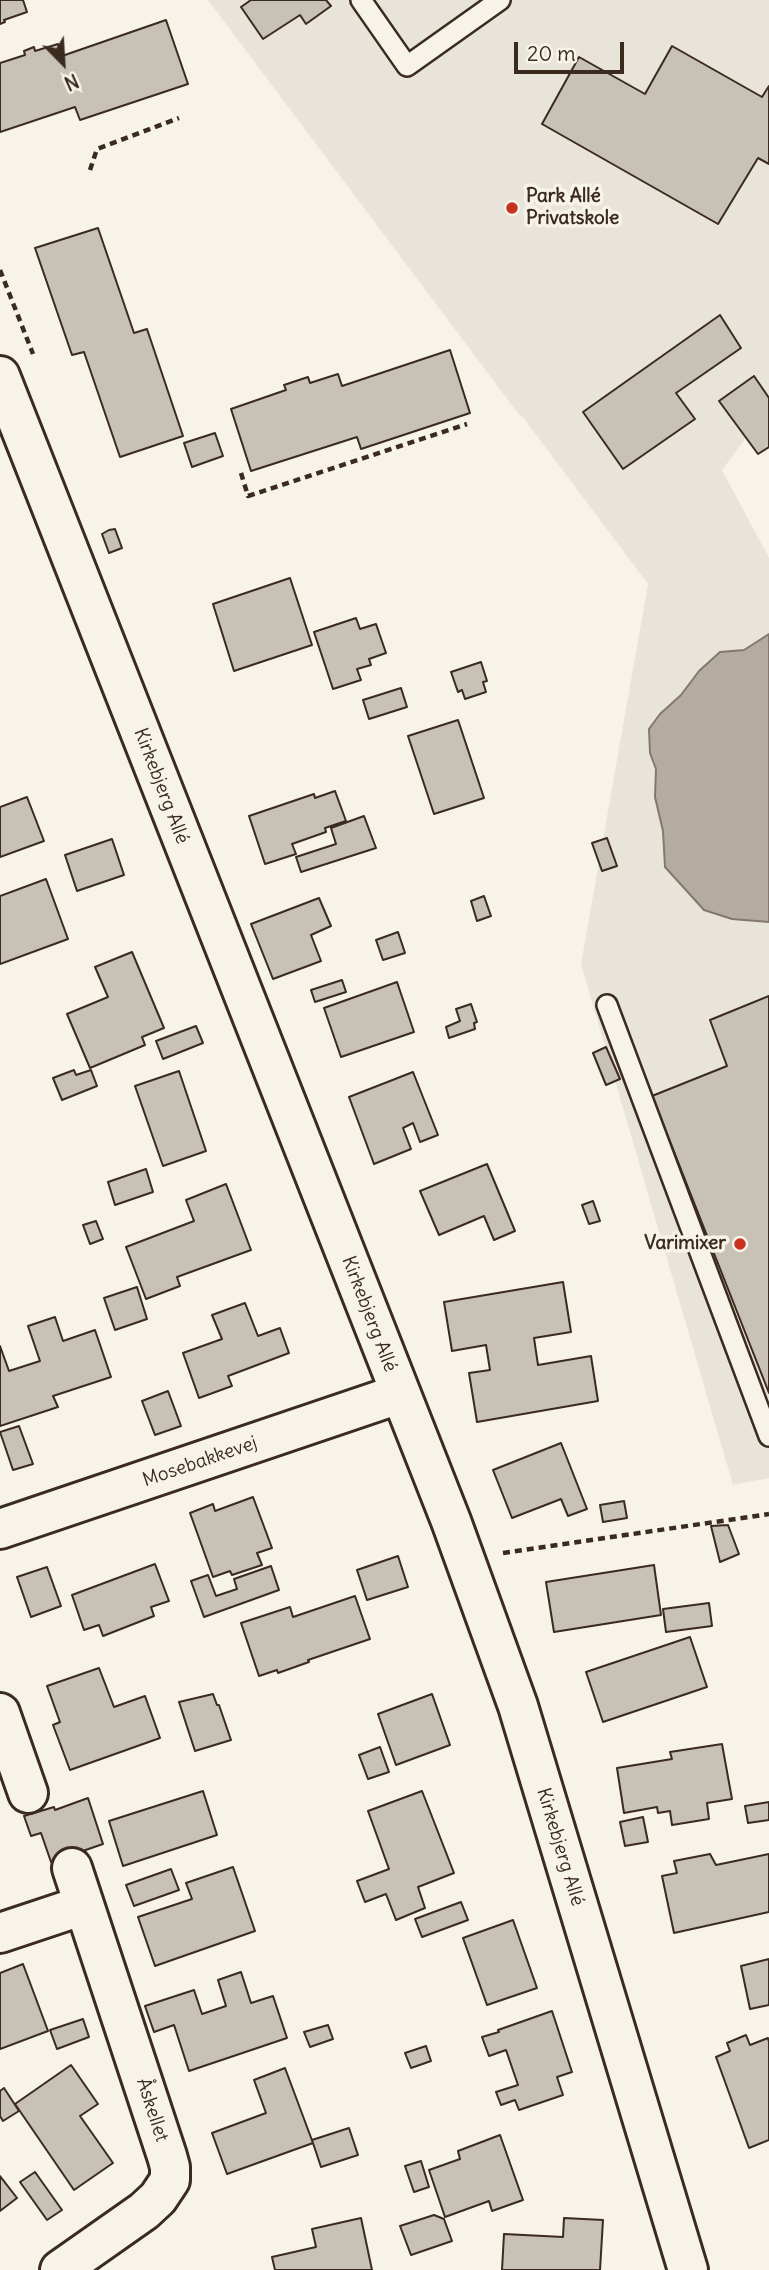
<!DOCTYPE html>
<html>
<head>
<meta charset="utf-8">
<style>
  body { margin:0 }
  #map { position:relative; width:769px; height:2270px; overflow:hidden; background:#f7f3e8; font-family:Delius,sans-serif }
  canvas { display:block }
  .north { position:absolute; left:28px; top:28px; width:70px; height:70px; -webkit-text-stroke:5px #f7f3e8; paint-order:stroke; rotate:156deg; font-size:19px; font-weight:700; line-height:28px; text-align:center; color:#3b2a1e }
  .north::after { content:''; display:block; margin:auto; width:24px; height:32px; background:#3b2a1e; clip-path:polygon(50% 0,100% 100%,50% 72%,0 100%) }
  .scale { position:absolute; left:514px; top:42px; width:110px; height:32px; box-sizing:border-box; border:4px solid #3b2a1e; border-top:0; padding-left:9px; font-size:21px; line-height:24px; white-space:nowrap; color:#3b2a1e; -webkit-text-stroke:5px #f7f3e8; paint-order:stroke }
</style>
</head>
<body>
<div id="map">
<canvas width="769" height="2270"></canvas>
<div class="north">N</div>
<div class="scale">20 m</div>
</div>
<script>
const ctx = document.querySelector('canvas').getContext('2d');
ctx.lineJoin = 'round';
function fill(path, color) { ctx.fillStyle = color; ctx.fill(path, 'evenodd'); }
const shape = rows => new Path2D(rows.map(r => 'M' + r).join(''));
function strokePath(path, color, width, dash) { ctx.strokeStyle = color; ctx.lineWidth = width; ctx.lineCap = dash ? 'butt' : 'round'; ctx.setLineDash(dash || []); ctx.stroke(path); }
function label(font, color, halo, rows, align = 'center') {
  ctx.font = font + ' Delius,sans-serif'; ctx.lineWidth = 7; ctx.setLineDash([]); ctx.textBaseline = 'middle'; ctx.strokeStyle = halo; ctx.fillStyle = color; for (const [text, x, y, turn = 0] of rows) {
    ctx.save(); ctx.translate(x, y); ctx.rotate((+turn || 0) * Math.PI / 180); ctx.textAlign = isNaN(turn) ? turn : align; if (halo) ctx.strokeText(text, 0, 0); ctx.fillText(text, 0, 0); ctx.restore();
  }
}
fill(shape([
  [208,0,769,0,769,406,722,470,769,558,769,1478,733,1485,581,964,648,584,522,416,520,416]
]), '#e9e4d9');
const water = shape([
  [769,634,769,922,732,919,704,910,665,867,663,831,655,797,656,769,650,753,649,729,660,714,681,695,699,671,720,652,744,650,769,634]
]);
fill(water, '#b4aca0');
strokePath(water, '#84786c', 2);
const building = shape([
  [0,0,23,0,27,12,4,20,5,22,0,24,0,0],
  [251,0,326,0,331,6,306,24,300,15,263,39,241,7,251,0],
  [166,20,188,84,80,120,75,107,0,132,0,63,25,55,24,51,34,47,35,51,58,44,62,56,166,20],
  [672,46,762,97,769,86,769,164,758,158,718,224,542,124,579,57,645,94,672,46],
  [98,228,134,333,147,329,183,436,120,457,84,352,72,355,35,248,98,228],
  [720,315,741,348,676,393,695,419,623,469,583,412,720,315],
  [450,350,470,413,361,449,357,437,251,471,231,409,286,390,284,385,308,377,310,383,338,374,342,386,450,350],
  [754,376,769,398,769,447,758,454,719,401,754,376],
  [215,433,223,456,192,467,184,443,215,433],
  [115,529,122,548,109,553,102,534,109,530,115,529],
  [290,578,312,645,234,671,213,604,290,578],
  [356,618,360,629,376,624,386,653,369,659,371,665,357,669,361,680,333,689,314,632,356,618],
  [481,662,487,681,483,682,486,692,465,699,462,690,458,692,451,672,481,662],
  [401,688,407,707,369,719,363,700,401,688],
  [458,720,484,798,434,814,408,736,458,720],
  [335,791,346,821,325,828,326,832,292,844,296,854,265,864,249,816,314,794,315,798,335,791],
  [27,797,44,841,0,857,0,807,27,797],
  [364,816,376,848,301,872,296,857,336,844,331,828,364,816],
  [607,838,617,866,602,871,592,843,607,838],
  [112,839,124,875,77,891,65,855,112,839],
  [46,879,68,939,0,964,0,896,46,879],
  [484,896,491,916,477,921,471,901,484,896],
  [319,898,331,926,311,935,321,961,273,979,251,924,319,898],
  [398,932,405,953,383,960,376,940,398,932],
  [132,952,164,1028,142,1037,145,1045,90,1068,67,1014,108,997,95,967,132,952],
  [342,980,346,992,315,1002,311,990,342,980],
  [397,982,414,1032,341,1057,324,1008,397,982],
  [769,996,769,1393,652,1096,727,1066,710,1020,769,996],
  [471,1004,477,1022,474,1023,475,1029,449,1038,446,1027,460,1021,456,1009,471,1004],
  [196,1026,203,1043,163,1059,156,1041,196,1026],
  [606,1047,620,1079,606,1085,593,1053,606,1047],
  [74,1070,76,1075,91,1070,97,1086,62,1100,53,1078,74,1070],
  [179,1071,206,1151,163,1166,135,1086,179,1071],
  [413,1072,438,1135,420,1142,413,1123,403,1128,411,1149,374,1164,349,1097,413,1072],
  [487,1164,515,1231,494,1240,484,1216,439,1235,420,1191,487,1164],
  [146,1169,153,1192,115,1205,108,1182,146,1169],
  [226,1184,251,1250,177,1277,180,1286,146,1299,126,1247,194,1221,186,1200,226,1184],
  [593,1201,600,1221,589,1224,582,1205,593,1201],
  [96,1221,103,1239,90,1244,83,1225,96,1221],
  [563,1282,571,1332,534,1338,538,1365,591,1356,598,1401,477,1422,469,1373,490,1370,486,1345,452,1351,444,1302,563,1282],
  [137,1287,147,1319,115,1330,104,1298,137,1287],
  [245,1303,258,1336,280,1328,289,1353,228,1376,232,1386,199,1398,183,1353,222,1339,212,1315,245,1303],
  [55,1317,63,1341,95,1330,111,1377,53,1396,58,1407,0,1426,0,1346,9,1371,40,1361,28,1326,55,1317],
  [168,1391,181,1426,155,1435,142,1401,168,1391],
  [19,1426,33,1464,13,1470,0,1432,19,1426],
  [561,1443,587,1509,568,1516,561,1499,512,1518,493,1470,561,1443],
  [253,1497,272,1548,257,1553,262,1565,232,1575,230,1571,213,1577,190,1513,213,1504,215,1511,253,1497],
  [624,1501,627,1518,603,1522,600,1505,624,1501],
  [728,1525,739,1554,720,1562,711,1526,728,1525],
  [398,1556,408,1587,367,1600,357,1570,398,1556],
  [155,1564,169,1601,151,1607,154,1616,103,1636,99,1625,84,1630,72,1595,155,1564],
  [654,1565,661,1615,554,1632,546,1582,654,1565],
  [271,1566,279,1590,204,1617,191,1581,208,1575,216,1596,237,1589,234,1579,271,1566],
  [47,1567,61,1606,31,1617,17,1577,47,1567],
  [355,1596,370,1639,308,1660,309,1662,278,1673,277,1670,259,1676,241,1623,290,1607,293,1617,355,1596],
  [709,1603,712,1626,666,1632,663,1609,709,1603],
  [690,1637,707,1687,603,1722,586,1672,690,1637],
  [99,1668,114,1707,145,1696,160,1738,70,1770,53,1725,60,1722,47,1686,99,1668],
  [213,1694,217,1705,219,1705,231,1740,195,1751,179,1702,213,1694],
  [432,1694,450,1745,396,1765,378,1714,432,1694],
  [722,1744,732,1799,707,1803,709,1819,672,1825,670,1811,658,1813,657,1807,624,1813,617,1768,672,1759,670,1752,722,1744],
  [380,1747,389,1772,368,1779,359,1755,380,1747],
  [203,1791,217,1835,123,1866,109,1821,203,1791],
  [422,1791,454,1873,418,1887,425,1908,396,1920,386,1894,365,1902,357,1881,389,1869,368,1811,422,1791],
  [88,1798,103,1844,51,1862,41,1833,31,1836,24,1816,54,1807,55,1810,88,1798],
  [769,1802,769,1820,748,1823,745,1806,769,1802],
  [643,1817,648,1842,625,1846,620,1822,643,1817],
  [710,1854,716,1865,769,1854,769,1912,674,1933,662,1876,677,1873,674,1861,710,1854],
  [233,1867,255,1931,155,1966,138,1917,192,1899,186,1883,233,1867],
  [171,1869,179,1890,134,1906,126,1885,171,1869],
  [461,1902,468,1920,422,1937,415,1919,461,1902],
  [513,1920,537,1988,487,2005,463,1938,513,1920],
  [769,1959,769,2005,750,2009,741,1966,769,1959],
  [23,1964,48,2031,0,2049,0,1973,23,1964],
  [241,1972,251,2003,273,1996,287,2038,189,2071,174,2025,154,2032,145,2006,194,1990,202,2014,226,2006,218,1980,241,1972],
  [552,2011,572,2072,557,2077,563,2095,519,2110,515,2100,501,2105,496,2092,518,2085,506,2050,489,2056,482,2037,499,2032,498,2030,552,2011],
  [83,2019,89,2037,57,2049,50,2030,83,2019],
  [328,2025,333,2039,310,2047,304,2032,328,2025],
  [746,2035,750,2045,768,2038,769,2042,769,2140,749,2148,716,2057,730,2051,727,2043,746,2035],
  [426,2046,431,2061,411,2068,405,2053,426,2046],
  [71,2065,98,2104,80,2116,113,2163,74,2190,15,2104,71,2065],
  [285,2068,313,2143,227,2174,212,2133,266,2113,254,2080,285,2068],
  [4,2088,19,2111,3,2121,0,2116,0,2091,4,2088],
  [349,2128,358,2155,321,2167,312,2140,349,2128],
  [500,2135,523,2200,492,2211,489,2201,445,2217,429,2170,460,2159,458,2151,500,2135],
  [421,2161,429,2187,414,2192,405,2166,421,2161],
  [35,2172,62,2210,47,2220,20,2182,35,2172],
  [0,2176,17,2198,0,2211,0,2176],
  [434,2215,444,2219,452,2241,411,2255,400,2226,434,2215],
  [361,2218,372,2270,275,2270,272,2257,316,2247,312,2229,361,2218],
  [564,2218,603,2220,600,2270,502,2270,504,2234,563,2237,564,2218]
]);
fill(building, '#c8c1b6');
strokePath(building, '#3b2a1e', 2);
const lane = shape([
  [361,0,407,66,500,0],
  [607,1005,769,1436]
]);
const street = shape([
  [0,376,451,1521,518,1706,688,2270],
  [0,1529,399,1394],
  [0,1713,28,1793],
  [0,1933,84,1905],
  [60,2270,144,2211,158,2198,170,2180,170,2167,167,2156,72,1868]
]);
strokePath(lane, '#3b2a1e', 24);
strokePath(street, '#3b2a1e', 44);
strokePath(shape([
  [90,170,97,149,179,118],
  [0,270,33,354],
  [241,473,248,496,467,424],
  [503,1553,769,1514]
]), '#3b2a1e', 4.5, [7, 5]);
strokePath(lane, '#f7f3e8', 19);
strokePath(street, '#f7f3e8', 38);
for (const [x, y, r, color] of [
  [512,208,7,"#c8321e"],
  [740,1244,7,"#c8321e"]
]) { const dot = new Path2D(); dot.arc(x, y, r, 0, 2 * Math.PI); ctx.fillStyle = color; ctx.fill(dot); strokePath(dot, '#f7f3e8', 2.5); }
label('bold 19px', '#3b2a1e', '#f7f3e8', [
  ["Park Allé",526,197],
  ["Privatskole",526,219],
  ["Varimixer",726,1244,"right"]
], 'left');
label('19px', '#3b2a1e', '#f7f3e8', [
  ["Kirkebjerg Allé",161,786,69],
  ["Kirkebjerg Allé",369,1314,69],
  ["Mosebakkevej",200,1462,-19],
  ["Kirkebjerg Allé",560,1847,73],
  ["Åskellet",152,2110,72]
]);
</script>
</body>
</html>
